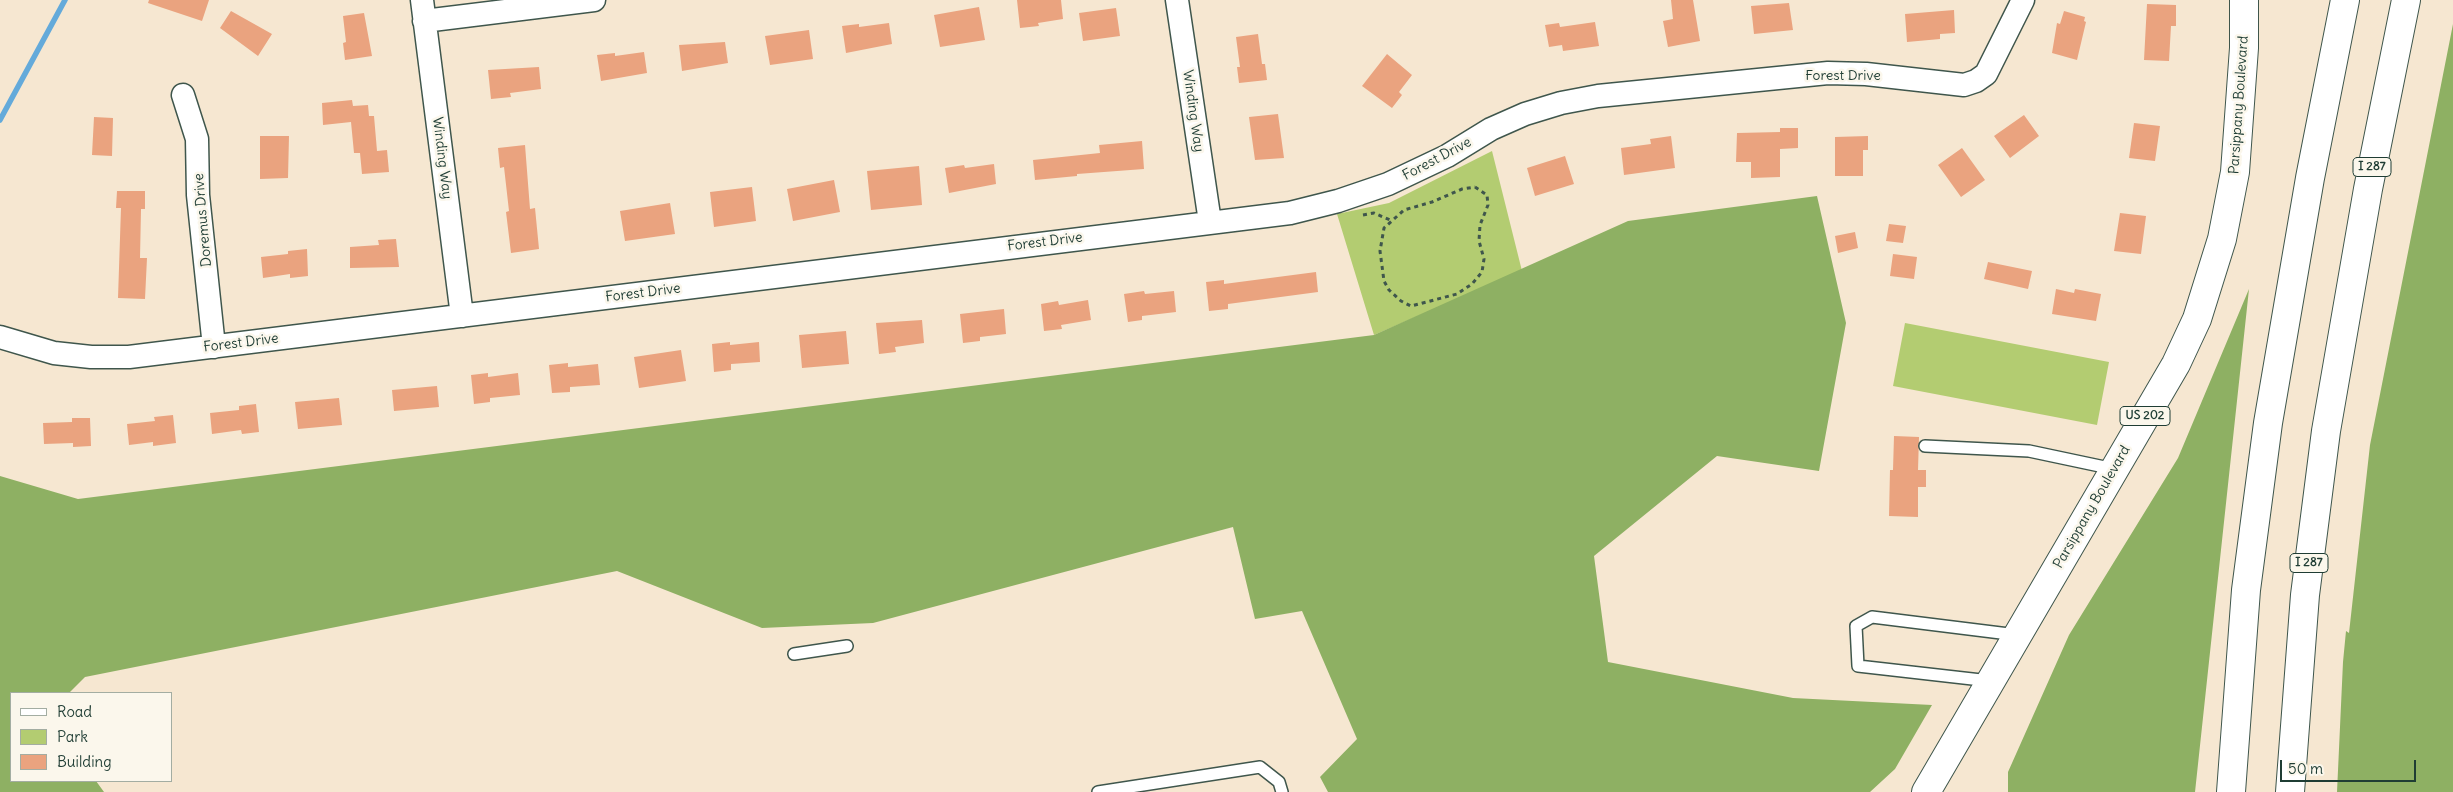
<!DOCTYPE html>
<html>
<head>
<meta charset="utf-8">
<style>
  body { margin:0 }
  #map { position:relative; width:2453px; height:792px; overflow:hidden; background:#f6e7d1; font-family:Delius,sans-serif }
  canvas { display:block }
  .legend { position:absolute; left:10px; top:692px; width:162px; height:90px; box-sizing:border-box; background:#fbf7ec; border:1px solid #a3ada2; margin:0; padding:6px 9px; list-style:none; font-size:15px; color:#1f3d34 }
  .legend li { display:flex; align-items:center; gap:10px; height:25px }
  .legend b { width:25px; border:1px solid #a3ada2 }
  .scale { position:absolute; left:2280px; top:760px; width:136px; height:22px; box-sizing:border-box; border:2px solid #1f3d34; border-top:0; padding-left:6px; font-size:15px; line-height:18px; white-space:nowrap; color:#1f3d34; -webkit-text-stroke:4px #fbf7ec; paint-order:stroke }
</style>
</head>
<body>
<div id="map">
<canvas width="2453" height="792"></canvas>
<ul class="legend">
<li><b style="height:6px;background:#fff"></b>Road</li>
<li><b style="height:14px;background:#b3cc71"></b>Park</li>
<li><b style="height:14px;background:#eaa37f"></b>Building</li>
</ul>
<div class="scale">50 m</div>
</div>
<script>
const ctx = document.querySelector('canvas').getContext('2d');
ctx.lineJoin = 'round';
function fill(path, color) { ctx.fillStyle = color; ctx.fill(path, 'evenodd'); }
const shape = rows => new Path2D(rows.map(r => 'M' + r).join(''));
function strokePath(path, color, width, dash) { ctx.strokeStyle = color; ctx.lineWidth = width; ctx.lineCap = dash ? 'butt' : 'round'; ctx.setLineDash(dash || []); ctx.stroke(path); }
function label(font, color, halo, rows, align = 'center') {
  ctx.font = font + ' Delius,sans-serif'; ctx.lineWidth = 5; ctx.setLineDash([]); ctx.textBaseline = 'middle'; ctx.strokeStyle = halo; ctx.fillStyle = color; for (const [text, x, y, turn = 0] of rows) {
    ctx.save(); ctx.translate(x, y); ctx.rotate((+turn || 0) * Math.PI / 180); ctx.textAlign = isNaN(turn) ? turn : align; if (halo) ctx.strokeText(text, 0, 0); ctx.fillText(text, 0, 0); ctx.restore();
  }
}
fill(shape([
  [1492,151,1522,271,1374,335,1337,214,1389,203],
  [1905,323,2109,362,2097,425,1893,386]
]), '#b3cc71');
fill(shape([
  [2453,24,2453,792,2337,792,2343,662,2346,631,2349,633,2370,445],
  [1817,196,1846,323,1819,471,1717,456,1594,556,1608,662,1793,698,1932,705,1895,769,1870,792,1328,792,1320,777,1357,739,1302,611,1255,619,1233,527,873,623,762,628,617,571,85,677,69,693,11,693,11,781,96,781,104,792,0,792,0,476,78,499,1374,335,1628,221],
  [2249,289,2195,792,2008,792,2008,772,2069,635,2178,458]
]), '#8eb063');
strokePath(shape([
  [0,120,65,0]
]), '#64aada', 5.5);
fill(shape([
  [149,0,209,0,202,21,148,3],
  [1017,0,1061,0,1063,19,1038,23,1039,26,1020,28],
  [1671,0,1693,0,1700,41,1668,47,1663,21,1673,19],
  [1789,3,1793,30,1754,34,1751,6],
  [2147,4,2176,5,2176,26,2171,26,2169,61,2144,60],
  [979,7,985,40,940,47,934,15],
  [1116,8,1120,36,1083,41,1079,13],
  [1954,10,1955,33,1940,34,1940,39,1907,42,1905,14],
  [231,11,272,34,258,56,220,28],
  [2064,11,2085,17,2084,21,2086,22,2077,60,2052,53,2057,23,2060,24],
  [364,13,372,56,345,60,343,43,346,42,343,16],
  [1595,22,1599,46,1563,51,1562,45,1549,47,1545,25,1559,23,1560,27],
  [889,23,892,44,846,53,842,26,859,24,859,27],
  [809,30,813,59,770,65,765,36],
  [1258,34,1262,64,1265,64,1267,80,1239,83,1237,67,1240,67,1236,37],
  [725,42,728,63,682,71,679,45],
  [644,52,647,73,601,81,597,55,615,53,615,56],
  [1387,54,1412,75,1399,92,1402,95,1392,108,1362,86],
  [539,67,541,89,510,93,511,97,491,99,488,70],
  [352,100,353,106,368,105,369,116,374,116,377,151,387,150,389,172,362,174,360,153,354,153,351,122,323,125,322,103],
  [1278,114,1284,158,1255,160,1249,117],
  [2024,115,2039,136,2010,158,1994,136],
  [94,117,113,118,112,156,92,155],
  [2134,123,2160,126,2155,161,2129,158],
  [1780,128,1798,128,1798,148,1780,149,1780,177,1751,178,1751,162,1736,162,1737,133,1780,132],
  [260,136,289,136,288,178,260,179],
  [1671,136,1675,168,1624,175,1621,148,1651,144,1650,139],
  [1868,136,1868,150,1863,150,1863,176,1835,176,1835,137],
  [1142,141,1144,169,1077,174,1077,176,1035,180,1033,160,1100,153,1099,145],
  [525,145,530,209,535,208,539,249,511,253,506,212,509,211,504,167,500,168,498,148],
  [1962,148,1985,180,1961,197,1938,165],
  [1565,156,1574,184,1535,196,1527,168],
  [994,164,996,184,949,193,945,168,964,165,965,168],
  [919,166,922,205,871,210,867,171],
  [834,180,840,212,793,221,787,189],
  [752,187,756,221,714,227,710,192],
  [117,191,145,191,145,209,141,209,140,258,147,258,145,299,118,298,121,208,116,208],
  [670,203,675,234,625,241,620,211],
  [2120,213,2146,216,2141,254,2114,251],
  [1889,224,1906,226,1903,243,1886,241],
  [1855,232,1858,248,1838,253,1835,236],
  [396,239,399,267,350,268,350,247,379,245,378,240],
  [307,249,308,276,290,278,290,274,263,278,261,257,288,254,288,251],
  [1893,254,1917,257,1914,279,1890,276],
  [1988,262,2032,271,2028,289,1984,279],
  [1316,272,1318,292,1228,304,1228,309,1209,311,1206,282,1224,280,1224,284],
  [2056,289,2074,293,2075,289,2101,294,2096,321,2052,314],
  [1144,291,1145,294,1174,291,1176,312,1142,316,1142,320,1128,322,1124,294],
  [1088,300,1091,320,1061,325,1062,329,1044,331,1041,304,1058,301,1059,305],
  [1004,309,1006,334,980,337,980,341,963,343,960,314],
  [922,320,924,343,895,347,896,352,879,354,876,323],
  [846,331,849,364,802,368,799,335],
  [730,342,730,345,759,342,760,362,731,364,731,370,714,372,712,344],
  [681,350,686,381,639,388,634,357],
  [568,363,568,367,598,364,600,385,570,387,570,392,552,393,549,365],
  [488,373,488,377,518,373,520,395,490,398,490,402,474,404,471,375],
  [437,386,439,407,394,411,392,390],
  [339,398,342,425,298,429,295,402],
  [256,404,259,432,242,434,241,430,212,434,210,413,239,410,239,406],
  [173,415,176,443,153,446,153,442,129,445,127,424,155,421,154,417],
  [72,418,90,418,91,446,73,447,73,443,44,444,43,423,72,422],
  [1894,436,1919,437,1918,470,1926,470,1926,487,1918,487,1918,517,1889,516,1890,470,1893,470]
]), '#eaa37f');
const service = shape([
  [1925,446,2029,451,2114,469],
  [794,654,847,646],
  [1990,681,1858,666,1856,626,1872,617,2017,635],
  [1098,792,1260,767,1279,782,1282,792]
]);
const minor = shape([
  [422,0,462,316],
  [1177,0,1210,222],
  [424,21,594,0],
  [183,95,197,139,198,195,214,347],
  [0,337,54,353,91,357,129,357,1290,213,1338,201,1388,184,1447,156,1491,129,1525,114,1561,103,1598,96,1828,73,1866,74,1964,85,1976,81,1986,74,2023,0]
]);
const primary = shape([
  [1926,792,2176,364,2197,319,2222,239,2235,172,2244,48,2244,0]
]);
const motorway = shape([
  [2231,792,2246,590,2268,423,2310,178,2345,0],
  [2290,792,2305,595,2326,431,2368,189,2406,0]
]);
strokePath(service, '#3f564c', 14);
strokePath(minor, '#3f564c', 25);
strokePath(primary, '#3f564c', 30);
strokePath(motorway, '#3f564c', 30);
strokePath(shape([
  [1475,187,1487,195,1488,205,1480,225,1479,241,1484,259,1482,272,1472,284,1457,294,1411,306,1401,301,1389,290,1384,281,1380,251,1384,228,1404,210,1432,202,1462,189,1475,187],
  [1363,215,1374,213,1390,220]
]), '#3f564c', 3, [4, 4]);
strokePath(service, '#fff', 11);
strokePath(minor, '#fff', 22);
strokePath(primary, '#fff', 28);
strokePath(motorway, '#fff', 28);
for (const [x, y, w] of [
  [2372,167,38],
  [2145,416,50],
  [2309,563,38]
]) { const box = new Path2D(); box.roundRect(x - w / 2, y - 9.5, w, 19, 4); ctx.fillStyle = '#fbf7ec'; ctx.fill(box); strokePath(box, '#1f3d34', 1); }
label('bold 12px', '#1f3d34', null, [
  ["I 287",2372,167],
  ["US 202",2145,416],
  ["I 287",2309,563]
]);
label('14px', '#1f3d34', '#fbf7ec', [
  ["Forest Drive",1843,76],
  ["Parsippany Boulevard",2239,105,-86],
  ["Winding Way",1193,111,82],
  ["Winding Way",442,158,83],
  ["Forest Drive",1437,159,-28],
  ["Doremus Drive",203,220,-95],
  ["Forest Drive",1045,242,-7],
  ["Forest Drive",643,293,-7],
  ["Forest Drive",241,343,-7],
  ["Parsippany Boulevard",2092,507,-60]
]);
</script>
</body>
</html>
